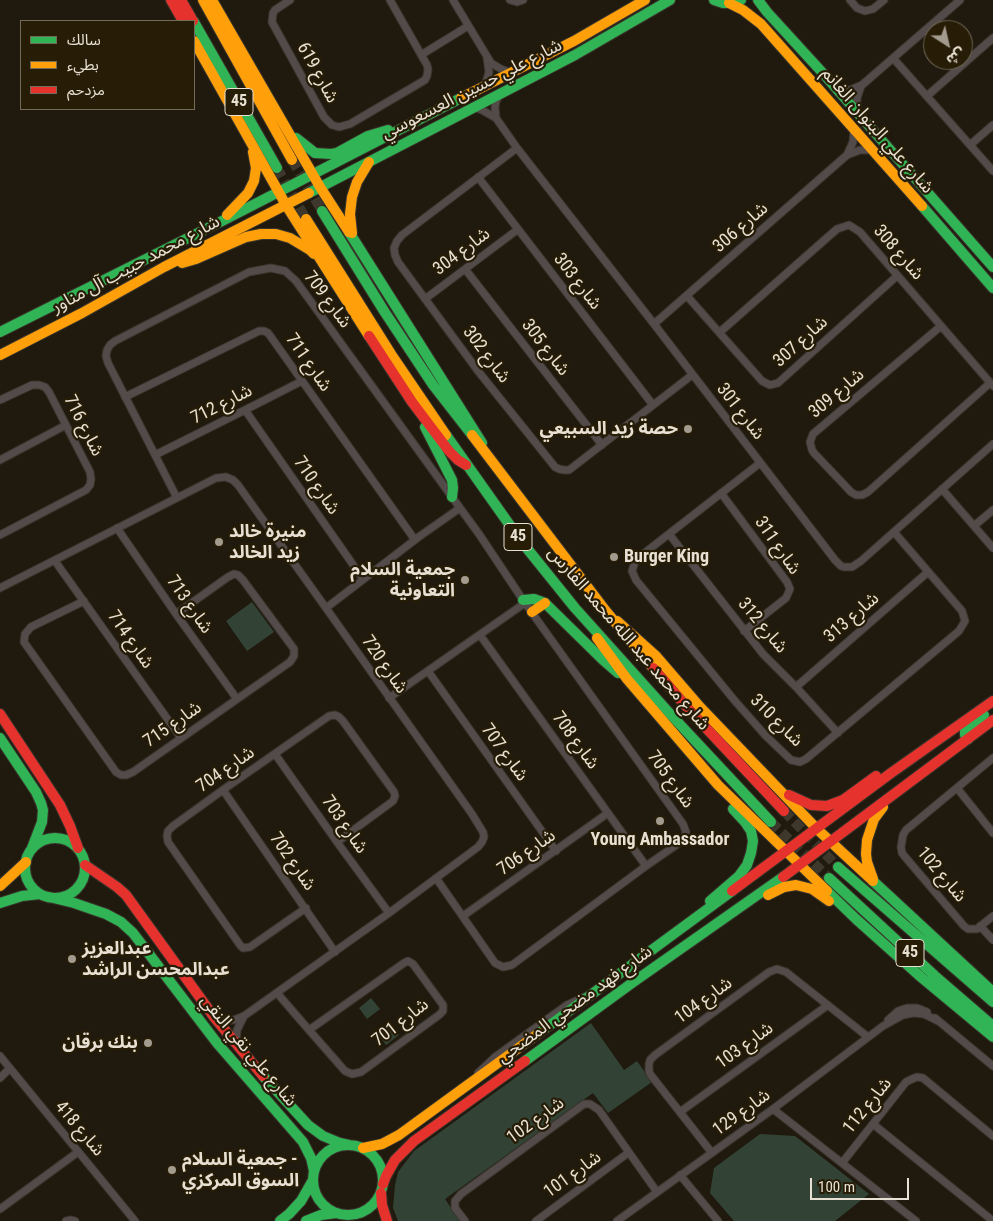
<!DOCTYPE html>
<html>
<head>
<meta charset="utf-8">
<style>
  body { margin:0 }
  #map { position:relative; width:993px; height:1221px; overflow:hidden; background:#1f190e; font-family:"Roboto Condensed","Noto Sans Arabic",sans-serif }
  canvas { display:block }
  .legend { position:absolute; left:20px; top:20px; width:175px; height:90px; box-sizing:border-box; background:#271c06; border:1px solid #746b58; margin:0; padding:6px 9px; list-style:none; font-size:15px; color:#e8e1d3 }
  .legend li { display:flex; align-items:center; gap:10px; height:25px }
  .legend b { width:25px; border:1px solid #746b58 }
  .north { position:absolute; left:923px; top:20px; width:50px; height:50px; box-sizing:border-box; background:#271c06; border:1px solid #746b58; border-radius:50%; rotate:145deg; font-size:14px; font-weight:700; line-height:20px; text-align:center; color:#e8e1d3 }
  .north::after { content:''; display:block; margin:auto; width:18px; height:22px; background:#a29b8e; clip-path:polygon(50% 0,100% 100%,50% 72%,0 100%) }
  .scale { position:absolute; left:810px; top:1178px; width:99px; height:22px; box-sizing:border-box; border:2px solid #e8e1d3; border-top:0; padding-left:6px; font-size:15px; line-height:18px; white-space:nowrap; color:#e8e1d3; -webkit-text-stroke:4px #271c06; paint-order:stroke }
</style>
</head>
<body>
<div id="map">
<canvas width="993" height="1221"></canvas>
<ul class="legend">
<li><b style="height:6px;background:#30b455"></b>سالك</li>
<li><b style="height:6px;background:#ff9f0a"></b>بطيء</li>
<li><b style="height:6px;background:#e5322d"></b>مزدحم</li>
</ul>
<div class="north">ش</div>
<div class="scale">100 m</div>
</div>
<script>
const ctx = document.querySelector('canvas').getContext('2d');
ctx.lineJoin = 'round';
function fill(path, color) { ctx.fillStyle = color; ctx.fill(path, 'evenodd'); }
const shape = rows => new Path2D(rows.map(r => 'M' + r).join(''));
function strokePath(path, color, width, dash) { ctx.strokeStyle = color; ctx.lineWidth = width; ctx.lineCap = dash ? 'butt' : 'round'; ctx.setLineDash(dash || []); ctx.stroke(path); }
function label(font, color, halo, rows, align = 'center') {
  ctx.font = font + ' "Roboto Condensed","Noto Sans Arabic",sans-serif'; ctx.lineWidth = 4.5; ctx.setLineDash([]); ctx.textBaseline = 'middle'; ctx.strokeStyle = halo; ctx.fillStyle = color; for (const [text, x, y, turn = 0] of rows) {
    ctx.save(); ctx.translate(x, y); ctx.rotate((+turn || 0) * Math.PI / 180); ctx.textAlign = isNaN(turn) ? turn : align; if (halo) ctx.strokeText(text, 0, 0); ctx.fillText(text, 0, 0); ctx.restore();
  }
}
fill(shape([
  [252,602,274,632,247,651,226,621],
  [371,998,380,1009,367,1019,359,1008],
  [591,1023,624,1070,637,1061,652,1082,608,1113,593,1093,445,1199,460,1221,398,1221,393,1208,395,1185,398,1172,414,1151],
  [390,1024,399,1035,386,1045,377,1033],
  [760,1134,795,1136,869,1194,835,1221,734,1221,710,1193,714,1168]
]), '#324335');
strokePath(shape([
  [292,160,322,211],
  [277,168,306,219],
  [784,811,838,867],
  [771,822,829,878]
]), '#3d372c', 10, [10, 5]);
const street = shape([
  [290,0,275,10,273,13,272,22,324,117,332,125,339,127,350,124,425,80,427,76,428,69,427,65,390,0],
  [453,0,491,63,501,69,511,73],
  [510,0,517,2,523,0],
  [850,0,857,8,865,11,873,9,884,0],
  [421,55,468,26],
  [893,58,993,171],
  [485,86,489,72,487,58],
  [838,89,850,90,862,85,960,0],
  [927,96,993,38],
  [472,107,482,110,496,118,517,148,654,324,835,560,841,566,844,567,852,567,861,561,993,444],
  [857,111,857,98,861,86],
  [496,118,495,107,496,101,501,93],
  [970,145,993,125],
  [517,148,402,235,397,241,394,248,395,255,398,262,478,371,555,467,559,469,564,470,569,470,573,467,692,375],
  [847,155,853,142,854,128],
  [478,177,653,405],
  [465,269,602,445],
  [687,296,762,381,770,385,778,383,897,276],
  [425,299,517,230],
  [654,324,847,155,860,150,874,150],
  [941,326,813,434,810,442,812,450,814,453,851,492,856,495,862,495,868,492,990,383],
  [720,332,837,229,849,225,860,232,993,386],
  [125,397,259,331,264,331,268,333,271,337,415,540],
  [0,400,32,385,39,385,45,387,49,392,90,472,91,479,90,485,86,490,0,535],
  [245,410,363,579],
  [155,455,245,410,302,381],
  [0,460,66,425],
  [760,463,638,558,635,562,632,571,636,580,735,701,765,735,791,760,800,762,806,759,959,631,965,621,962,611,894,532],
  [942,489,993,548],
  [721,493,787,582,790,589,786,598,744,631],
  [177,498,108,363,106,356,107,350,110,345,115,341,249,272,271,268,285,271,296,281,460,508,420,536,326,608],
  [460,508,479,534,525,603],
  [974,526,993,510],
  [117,528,176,614,237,699],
  [669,534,763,654,796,687,838,733],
  [55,561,181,738],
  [0,588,216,478,226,477,233,480,238,485,326,608,472,814,483,832,484,837,482,842,478,847,389,913,244,1016,234,1020,229,1020,219,1019,214,1017],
  [84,601,31,627,25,634,24,642,116,772,121,775,126,775,133,772,290,662,294,656,294,649,243,580,238,575,234,574,228,577,176,614],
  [480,635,646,866],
  [428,671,556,851],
  [796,687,928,572],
  [389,698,525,603,683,824,686,832,682,841,646,866,512,965,503,967,495,963,436,878],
  [275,754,337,842,389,913],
  [993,758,906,830,903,835,901,847,902,853,906,858,964,926,968,929,977,929,993,916],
  [957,788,993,833],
  [223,790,335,952],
  [306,908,250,947,243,948,240,945,168,842,167,836,168,831,173,826,227,787,329,716,335,715,339,717,343,721,394,792,395,796,393,801,389,804,337,842],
  [463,916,608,813],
  [980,926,993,940],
  [277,993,309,1030,345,1071,352,1074,361,1072,439,1015,443,1011,443,1005,413,964,408,961,404,963,309,1030],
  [935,1018,993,1066],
  [888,1020,898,1011,907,1008,917,1008,927,1012],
  [236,1044,237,1030,244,1016],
  [0,1056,135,1221],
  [478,1073,495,1057,567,1005,584,997],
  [0,1078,10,1068],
  [773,1109,916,1221],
  [680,1112,828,1005],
  [873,1124,993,1221],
  [712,1153,650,1074,649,1071,649,1064,650,1060,655,1055,769,972,777,969,786,972,868,1037],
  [842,1163,906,1082,912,1079,917,1077,923,1078,993,1136],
  [680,1175,718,1221],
  [0,1209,78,1152],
  [66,1221,71,1220,75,1221],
  [465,1221,455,1208,455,1201,461,1194,584,1104,590,1104,599,1110,657,1192],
  [536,1221,628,1153],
  [617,1221,773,1109,883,1026,903,1015,913,1013,924,1014,938,1021]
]);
const fast = shape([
  [714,0,723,3,729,3,741,0],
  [758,0,767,12,820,70,993,267],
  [194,22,277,168],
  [296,138,315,153,331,154,337,153,368,136,388,130],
  [309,193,575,55,670,0],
  [922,206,993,288],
  [322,211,384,311,433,385,472,435],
  [349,232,482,443],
  [0,332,222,221,461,98],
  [425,427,452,480,453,488,452,497],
  [446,435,521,541,575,608,672,716,771,822],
  [523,600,534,599,545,603,603,660,618,673],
  [0,738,36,792,41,803,43,810,42,822,32,848],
  [968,739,965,735,965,731,984,715],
  '25 868a30 30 0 1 1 60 0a30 30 0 1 1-60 0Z',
  [838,867,993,1002],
  [829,878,935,976,993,1026],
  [873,881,993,992],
  [827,891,856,919,922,978,993,1037],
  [49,897,74,903,106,914,121,922,133,933,217,1043,303,1142,311,1158,314,1171],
  [710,901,739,876,747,865,751,853,753,841,751,831,745,822,733,809],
  [0,903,22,896,40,894],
  [539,1033,732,891],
  [525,1061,632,983,783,877],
  [263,1076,308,1125,323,1136,340,1143,349,1145],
  '313 1180a35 35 0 1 1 70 0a35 35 0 1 1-70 0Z',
  [280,1221,289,1214,301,1201,313,1180],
  [306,1221,321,1215,337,1213]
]);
const slow = shape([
  [203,0,292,160],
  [212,0,320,187,349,232],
  [729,3,743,10,761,24,922,206],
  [194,41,286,205,369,336],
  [461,98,574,41,645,0],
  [227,215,248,193,254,181,256,168,253,152],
  [306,219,391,354,446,435],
  [352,233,350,214,352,197,357,182,369,162],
  [182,263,196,259,246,237,261,234,276,234,290,238,310,250,314,254],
  [0,355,82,313,164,267,309,193],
  [472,435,605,610,653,668],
  [532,612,545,603],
  [617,621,656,656,700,707,817,829,873,881],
  [597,638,627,679,718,785,827,891],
  [873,879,867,862,866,854,867,840,874,819,883,807],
  [0,886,26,862],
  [768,895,784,887,796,885,812,889,829,901],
  [363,1148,382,1144,399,1135,539,1033]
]);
const jam = shape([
  [171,0,183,21],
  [181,0,193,21],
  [369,336,412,402,449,451,458,460,466,465],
  [653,668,692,713,784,811],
  [0,714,60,805,70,826,78,848],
  [789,795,811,805,827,806,843,800,876,776],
  [85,865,117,887,126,895,214,1017,263,1076],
  [783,877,993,720],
  [732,891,891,773,993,701],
  [383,1184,386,1176,395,1160,414,1141,525,1061],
  [381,1193,382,1205,387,1221]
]);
strokePath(street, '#39342b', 9);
strokePath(fast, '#39342b', 12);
strokePath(slow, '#39342b', 12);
strokePath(jam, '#39342b', 12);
strokePath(street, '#524b4a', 7);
strokePath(fast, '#30b455', 10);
strokePath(slow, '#ff9f0a', 10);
strokePath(jam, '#e5322d', 10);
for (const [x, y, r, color] of [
  [688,429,5,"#a29b8e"],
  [219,542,5,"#a29b8e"],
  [614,557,5,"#a29b8e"],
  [465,580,5,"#a29b8e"],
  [660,821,5,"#a29b8e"],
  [72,959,5,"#a29b8e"],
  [148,1043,5,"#a29b8e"],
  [172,1170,5,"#a29b8e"]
]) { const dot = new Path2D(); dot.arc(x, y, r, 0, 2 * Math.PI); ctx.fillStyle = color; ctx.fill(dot); strokePath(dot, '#271c06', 2); }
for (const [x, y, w] of [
  [239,102,28],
  [518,537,28],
  [910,953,28]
]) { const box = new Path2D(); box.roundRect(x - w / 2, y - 13.5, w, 27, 4); ctx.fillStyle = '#271c06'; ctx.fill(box); strokePath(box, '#e8e1d3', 1); }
label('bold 16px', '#e8e1d3', null, [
  ["45",239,102],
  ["45",518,537],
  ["45",910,953]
]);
label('18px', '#e8e1d3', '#271c06', [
  ["شارع 619",317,73,61],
  ["شارع علي حسين العسعوسي",472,90,-27],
  ["شارع علي البنوان الغانم",877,131,49],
  ["شارع 306",741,228,-41],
  ["شارع 304",462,252,-37],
  ["شارع 308",898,253,49],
  ["شارع محمد حبيب آل مناور",136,265,-28],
  ["شارع 303",577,282,52],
  ["شارع 709",327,300,53],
  ["شارع 307",801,342,-42],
  ["شارع 305",545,348,52],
  ["شارع 302",486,355,53],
  ["شارع 711",308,363,55],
  ["شارع 309",837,394,-40],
  ["شارع 712",222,405,-27],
  ["شارع 301",740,412,52],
  ["شارع 716",83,426,63],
  ["شارع 710",316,486,55],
  ["شارع 311",777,546,55],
  ["شارع 713",189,605,55],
  ["شارع 313",852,618,-41],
  ["شارع 312",762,626,50],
  ["شارع محمد عبد الله محمد الفارس",628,639,49],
  ["شارع 714",130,640,55],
  ["شارع 720",384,665,55],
  ["شارع 310",776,721,45],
  ["شارع 715",173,725,-35],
  ["شارع 708",575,741,54],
  ["شارع 707",504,753,54],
  ["شارع 704",226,770,-35],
  ["شارع 705",670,780,54],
  ["شارع 703",344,825,55],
  ["شارع 706",527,853,-35],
  ["شارع 702",292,862,55],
  ["شارع 102",941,875,50],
  ["شارع 104",704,1001,-36],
  ["شارع فهد مضحي المضحي",575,1005,-36],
  ["شارع 701",401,1023,-38],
  ["شارع 103",745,1046,-36],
  ["شارع علي نقي النقي",248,1051,50],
  ["شارع 112",868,1106,-51],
  ["شارع 129",742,1113,-36],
  ["شارع 102",536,1121,-36],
  ["شارع 418",79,1129,50],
  ["شارع 101",573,1175,-36]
]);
label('bold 18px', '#e8e1d3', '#271c06', [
  ["حصة زيد السبيعي",678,429,"right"],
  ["منيرة خالد",229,532],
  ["زيد الخالد",229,553],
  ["Burger King",624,557],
  ["جمعية السلام",455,570,"right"],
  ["التعاونية",455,591,"right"],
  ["Young Ambassador",660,840,"center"],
  ["عبدالعزيز",82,949],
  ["عبدالمحسن الراشد",82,970],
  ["بنك برقان",138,1043,"right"],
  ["جمعية السلام -",182,1160],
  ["السوق المركزي",182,1181]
], 'left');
</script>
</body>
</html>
